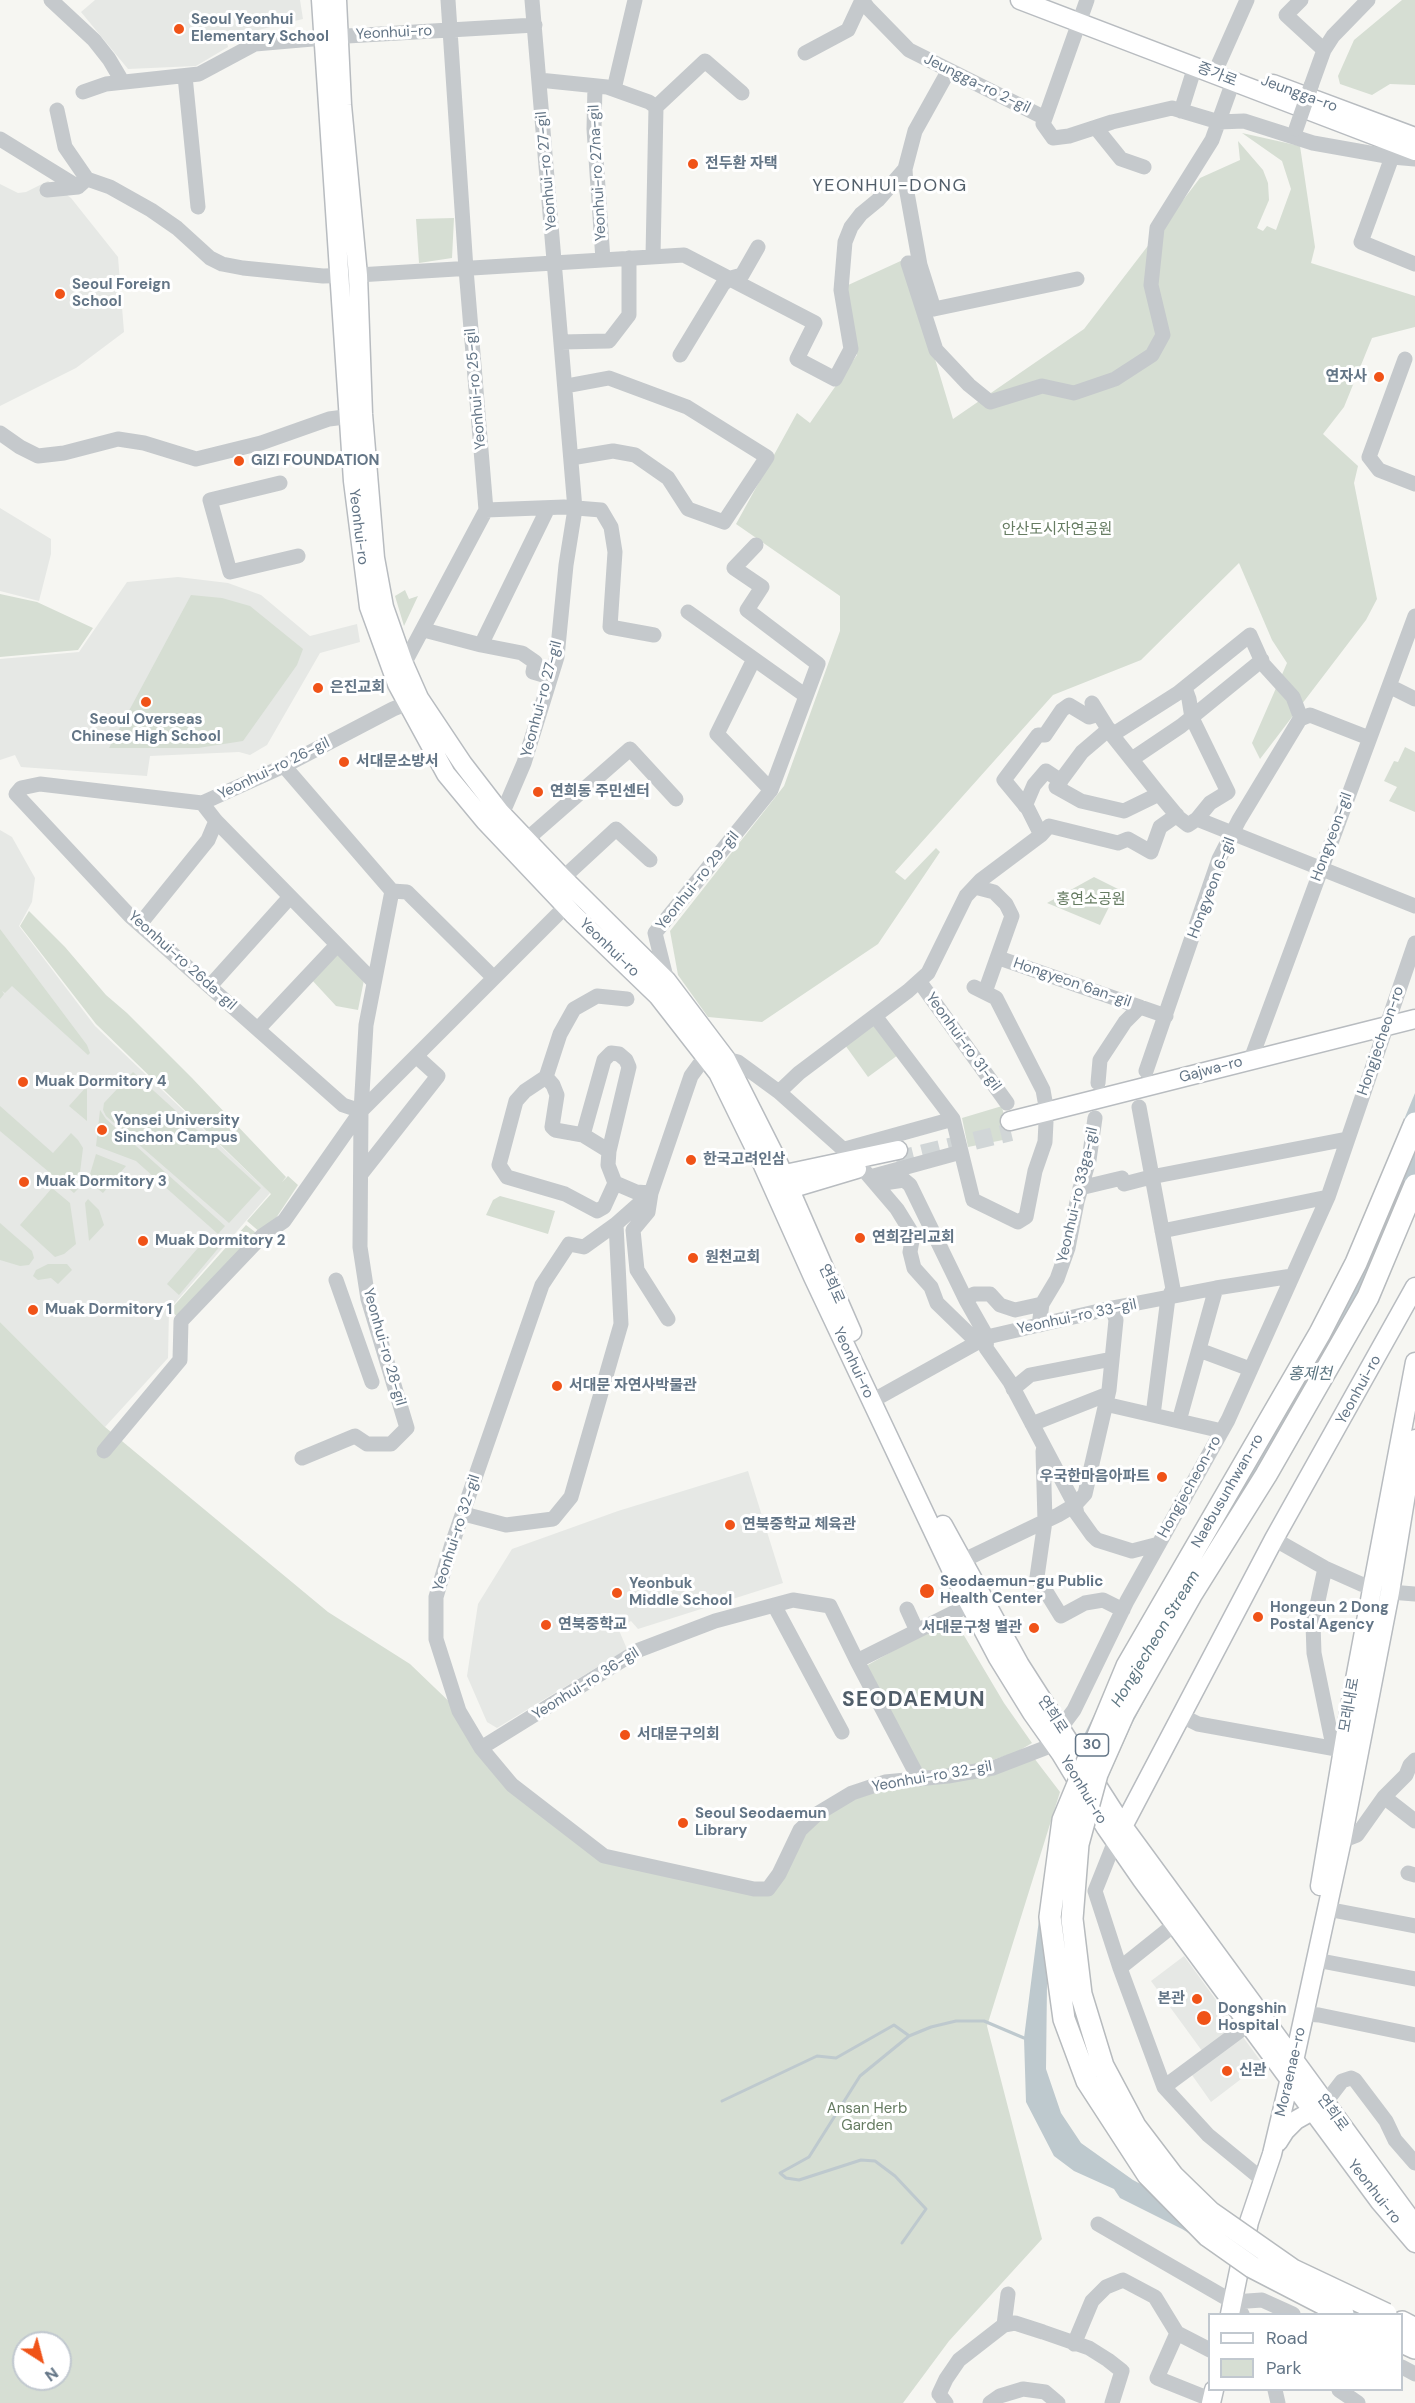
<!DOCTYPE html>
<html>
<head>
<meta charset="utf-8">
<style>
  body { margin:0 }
  #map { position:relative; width:1415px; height:2403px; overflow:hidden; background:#f6f6f2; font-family:"DM Sans",sans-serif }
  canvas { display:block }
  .legend { position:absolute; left:1208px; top:2313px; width:195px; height:78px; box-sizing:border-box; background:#fff; border:2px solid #c1c8cf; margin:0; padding:8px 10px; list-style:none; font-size:18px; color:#637586 }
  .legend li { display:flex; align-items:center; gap:12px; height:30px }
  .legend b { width:30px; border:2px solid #c1c8cf }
  .north { position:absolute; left:12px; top:2331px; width:60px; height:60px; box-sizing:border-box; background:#fff; border:2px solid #c1c8cf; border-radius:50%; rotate:144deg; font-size:16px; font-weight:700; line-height:24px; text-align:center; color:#637586 }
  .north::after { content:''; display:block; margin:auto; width:21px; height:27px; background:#f05318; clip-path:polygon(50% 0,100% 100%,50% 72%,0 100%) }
</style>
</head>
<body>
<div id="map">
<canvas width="1415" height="2403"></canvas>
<ul class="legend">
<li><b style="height:8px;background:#fff"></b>Road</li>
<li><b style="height:16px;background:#d6ded3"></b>Park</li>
</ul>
<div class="north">N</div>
</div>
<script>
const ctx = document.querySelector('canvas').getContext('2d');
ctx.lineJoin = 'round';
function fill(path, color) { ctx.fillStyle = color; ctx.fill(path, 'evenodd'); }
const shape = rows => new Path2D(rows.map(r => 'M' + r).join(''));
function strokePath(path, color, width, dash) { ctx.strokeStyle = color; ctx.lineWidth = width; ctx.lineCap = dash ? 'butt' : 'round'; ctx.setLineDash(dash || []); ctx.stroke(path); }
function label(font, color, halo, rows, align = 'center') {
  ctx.font = font + ' "DM Sans","Noto Sans KR",sans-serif'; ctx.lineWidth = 6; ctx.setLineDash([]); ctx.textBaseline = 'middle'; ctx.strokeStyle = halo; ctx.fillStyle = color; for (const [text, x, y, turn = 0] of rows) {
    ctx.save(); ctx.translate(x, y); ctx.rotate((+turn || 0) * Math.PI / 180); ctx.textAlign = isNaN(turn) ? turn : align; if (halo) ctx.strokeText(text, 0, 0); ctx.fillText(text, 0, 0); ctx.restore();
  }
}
fill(shape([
  [95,0,300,0,303,19,226,38,228,47,196,66,128,69,81,12],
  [48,181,71,198,118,257,124,332,76,368,0,406,0,184,18,193,26,192],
  [0,508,51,539,51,554,39,601,0,591],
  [178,577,228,583,261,595,310,636,357,624,360,642,320,653,267,745,250,755,239,752,150,756,147,776,21,767,15,755,0,760,0,659,79,652,127,582],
  [0,830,12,837,35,878,32,902,19,926,95,1026,270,1193,169,1310,168,1358,105,1427,0,1322],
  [748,1471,783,1583,638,1629,631,1621,618,1628,627,1649,497,1728,487,1722,467,1676,478,1604,512,1549,618,1511],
  [1184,1956,1262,2063,1211,2102,1187,2068,1205,2055,1151,1981]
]), '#e6e8e5');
fill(shape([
  [1402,0,1415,0,1415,85,1390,84,1372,95,1340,84,1338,76,1354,40],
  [1242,133,1300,146,1315,247,1311,263,1415,296,1415,327,1372,338,1344,407,1323,434,1358,466,1354,483,1377,599,1366,620,1260,759,1252,743,1287,663,1272,640,1239,563,1141,660,1053,695,895,872,905,880,936,848,940,852,878,944,762,1022,708,1017,678,975,670,931,784,786,840,631,840,596,736,524,797,413,810,423,857,355,846,286,905,259,953,419,1084,329,1200,178,1240,160,1238,141,1263,170,1268,183,1269,200,1257,228,1263,231,1267,226,1276,230,1291,189,1282,161],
  [454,218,452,258,419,263,416,219],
  [405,590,409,599,418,596,404,626,395,596],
  [0,594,37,602,93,628,78,650,0,657],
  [191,595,222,598,250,606,303,649,297,665,243,741,198,748,109,748],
  [1405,747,1415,752,1415,812,1389,801,1397,787,1384,781,1394,761,1398,762],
  [1094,877,1118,889,1100,925,1047,903],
  [29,911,65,947,106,995,127,1013,192,1078,286,1177,282,1182,288,1176,298,1185,272,1224,261,1233,247,1221,271,1194,96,1024,20,926],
  [0,929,87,1045,90,1053,88,1055,12,986,5,993,2,991,4,994,0,999],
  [337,952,364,980,358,1010,336,1006,311,979],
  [874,1023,898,1055,868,1077,845,1045],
  [133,1072,261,1188,229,1223,106,1116,103,1110,104,1103],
  [87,1086,87,1121,69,1106],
  [0,1106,53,1153,71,1133,78,1140,83,1148,78,1189,74,1193,0,1131],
  [1002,1106,1008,1139,968,1147,962,1118],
  [100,1110,106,1119,225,1226,218,1234,136,1161,96,1146],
  [96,1154,126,1166,103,1193,88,1181],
  [52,1188,70,1203,76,1244,64,1254,55,1257,20,1225],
  [500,1196,555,1211,548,1234,486,1215,493,1200],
  [88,1199,99,1210,104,1225,89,1241,85,1203],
  [0,1223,32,1251,34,1258,29,1265,20,1266,0,1260],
  [246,1225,259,1235,180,1319,170,1310],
  [209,1235,221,1245,179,1295,167,1284],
  [48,1264,67,1264,72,1270,58,1284,51,1278,38,1280,33,1276,36,1270],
  [0,1322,105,1427,328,1612,410,1664,459,1711,481,1748,604,1856,768,1889,800,1830,852,1793,1031,1754,1060,1792,987,2026,1042,2239,949,2341,903,2403,0,2403],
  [24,2343,60,2343,60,2379,24,2379],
  [953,1617,1004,1703,1032,1743,1017,1752,968,1768,919,1772,866,1666]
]), '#d6ded3');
fill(shape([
  [1415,1093,1415,1204,1394,1255,1330,1385,1181,1632,1132,1724,1107,1780,1082,1866,1071,1894,1047,1984,1046,2069,1061,2113,1081,2143,1133,2180,1386,2314,1336,2314,1238,2263,1182,2229,1120,2198,1114,2189,1074,2171,1054,2156,1026,2102,1024,2038,1044,1880,1084,1735,1146,1611,1286,1374,1344,1265]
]), '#bec9ce');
strokePath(shape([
  [722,2101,817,2056,836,2058,894,2025,908,2035],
  [902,2243,926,2209,895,2176,875,2161,861,2160,799,2180,786,2178,780,2173,809,2157,860,2076,909,2036,931,2027,956,2021,984,2021,1024,2038]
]), '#bec9ce', 3);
strokePath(shape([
  [896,1160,1011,1132]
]), '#d1d6d7', 18, [18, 9]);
const major = shape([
  [321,0,353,481,369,607,397,684,446,774,485,821,574,915,658,996,718,1073,761,1161,813,1277,950,1567,998,1658,1032,1713,1061,1754,1106,1828,1142,1880,1380,2202,1415,2243],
  [337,0,342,105,358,275,363,414,375,558,384,607,404,664,419,698,463,764,500,812,563,878,667,981,726,1059,777,1160,852,1332],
  [1020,0,1415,151],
  [1273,84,1415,137],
  [1010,1121,1415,1019],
  [771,1177,898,1150],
  [780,1192,857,1169],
  [943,1525,1020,1665,1123,1826,1415,2225],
  [1119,1834,1274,1539,1415,1287],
  [1320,1886,1353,1690,1415,1362],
  [1278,2142,1285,2131,1296,2120,1312,2111],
  [1230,2314,1249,2222,1272,2154,1294,2061,1342,1840,1390,1592,1415,1439],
  [1211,2403,1214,2390]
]);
const highway = shape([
  [1402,2322,1415,2329],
  [1402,2342,1415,2348]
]);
strokePath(major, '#b8bcc0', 21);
strokePath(highway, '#b7bbbe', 24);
strokePath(shape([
  [51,0,94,40,109,59,122,81],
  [862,0,868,8,909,50,1045,118],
  [1087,0,1043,124,1053,138,1069,136,1112,122,1172,108,1219,122,1244,121,1313,143,1392,157,1415,159],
  [1301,0,1286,15,1324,50],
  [805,53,848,30,862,0],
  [1219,63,1247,0],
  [949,70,915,131,905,169,906,187,920,265,934,309,1077,279],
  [185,76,198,207],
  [539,80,607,87,649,102,656,107],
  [595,86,594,129,603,260],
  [1311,86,1324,50,1333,36,1368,0],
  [614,89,635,0],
  [83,92,106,84,199,74,255,44,347,36,535,25],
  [57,110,65,147,87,179],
  [1181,111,1192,76],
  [1096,128,1121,159,1144,167],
  [0,139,78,187],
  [1392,157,1361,242,1415,264],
  [47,190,78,187,87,179,110,187,151,210,177,228,210,258,222,264,243,268,323,276,358,275,684,255,815,323,797,359,835,379,851,349,841,290,845,242,851,227,861,214,878,200,905,169],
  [653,256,656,107,705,61,742,93],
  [920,265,908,263,936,350,969,385,990,402,1042,386,1074,393,1115,379,1152,355,1163,335,1151,285,1157,228,1212,140,1230,90],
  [561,342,609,341,629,315,629,258],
  [680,355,723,284,731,278,742,275,758,247],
  [1405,359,1369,457,1379,470,1415,484],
  [566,386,609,378,687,407,767,457,724,522,688,509,668,478,635,455,613,451,571,458],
  [0,433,20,447,38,456,64,453,118,439,144,443,196,459,261,443,329,419,360,415],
  [280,483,210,500,230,572,298,556],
  [486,510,564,507,601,510,611,527,615,552,610,627,654,635],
  [688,612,806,696],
  [424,630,481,645,522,653,535,662,533,672,550,677],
  [481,645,548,508],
  [754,659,717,734,771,790],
  [404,664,486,510,466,269,448,0],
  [1389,686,1415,699],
  [1092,703,1112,735,1159,794,1179,818,1188,825,1197,819,1210,803,1228,792,1192,718,1189,699,1185,688],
  [1109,729,1082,752,1056,787,1081,801,1124,811,1159,794],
  [1112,735,1178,693,1250,635,1263,664,1293,697,1299,713,1303,718],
  [1132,759,1181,726,1262,660],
  [284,766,392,891,366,1025,361,1111,360,1247,368,1299,407,1428,391,1444,367,1444,355,1436,302,1458],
  [202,803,216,821,374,982],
  [1025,806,1034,785,1046,771,1061,781],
  [500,812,506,805,524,763,557,657,566,565,575,509,532,0],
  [1197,819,1415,906],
  [1041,835,1028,809,1004,780,1038,735,1045,735,1062,710,1069,705,1089,717,1099,714],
  [526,840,630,749,676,799],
  [563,878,616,829,650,860],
  [975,887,994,892,1006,904,1012,916,985,992],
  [392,891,407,892,494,978],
  [140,924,208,840,216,821],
  [999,958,1166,1016],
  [667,981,655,933,771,790,818,664,747,610,762,587,734,568,756,545],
  [919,981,1007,1103],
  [210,986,290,897],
  [974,987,996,998,1043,1090,1047,1112],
  [627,999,597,996,574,1009,560,1034,546,1077,525,1091,516,1101,499,1165,507,1177,565,1194,597,1211,604,1207,615,1183,636,1192,651,1193,648,1212,633,1230,637,1270,668,1319],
  [875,1016,953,1119,973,1200,1018,1222,1026,1217,1035,1171,1045,1142,1046,1122],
  [258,1029,337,945],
  [1251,1059,1415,616],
  [1146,1071,1219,859,1239,820,1300,719,1310,715,1369,738],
  [546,1077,553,1085,557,1095,552,1127,555,1130,583,1135],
  [1098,1083,1100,1060,1125,1022,1140,1007],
  [779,1092,799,1073,908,991,928,973,966,896,981,880,1041,835,1049,826,1118,843,1128,839,1151,852,1160,827,1177,815],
  [1139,1107,1173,1289,1168,1298,1153,1415],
  [361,1111,343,1105,130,916,16,794,21,788,40,784,202,803,284,766,393,709,418,699],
  [845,1149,953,1119],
  [609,1151,583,1135,604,1060,611,1053,619,1054,626,1060,629,1067,609,1151,608,1165,615,1183],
  [854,1159,779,1092,738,1062,726,1059,709,1062,699,1065,691,1076,651,1193,616,1224,584,1247,569,1244,542,1285,452,1544,436,1597,436,1639,459,1711,481,1748,512,1785,604,1856,754,1889,768,1889,779,1874,800,1830,817,1814,852,1793,885,1782,948,1776,993,1768,1045,1748,1051,1741,1074,1710,1127,1601,1228,1420,1328,1197,1415,943],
  [862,1168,897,1209,913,1235,910,1252,914,1268,931,1287,937,1303,971,1336,987,1337],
  [361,1174,438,1076,416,1056],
  [870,1177,961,1152],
  [877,1184,904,1180,910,1185,966,1300,987,1337],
  [1080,1188,1122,1178,1124,1184,1151,1177,1347,1139],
  [1162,1231,1328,1197],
  [336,1280,372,1382],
  [966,1300,974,1294,990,1294,1000,1305,1015,1310,1042,1304],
  [1039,1325,1042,1304,1057,1279,1068,1248,1077,1202,1089,1160,1095,1118],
  [987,1337,986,1348,1010,1382,1075,1505,1077,1514,1092,1535,1097,1540,1132,1551,1159,1544],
  [1199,1350,1250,1369],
  [1013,1389,1030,1375,1112,1359],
  [881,1396,987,1337,1112,1308,1216,1288,1292,1276],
  [1105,1404,1222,1431],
  [1179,1421,1216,1288],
  [1032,1424,1108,1394],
  [104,1451,180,1360,181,1321,262,1236,284,1221,361,1111,566,906],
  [1043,1451,1045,1521,1037,1577,1061,1616,1085,1603,1103,1600,1123,1610],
  [464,1514,506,1525,553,1519,571,1497,621,1324,616,1224],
  [1274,1539,1325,1568,1361,1584,1390,1592,1415,1594],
  [962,1561,1058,1515,1075,1505,1085,1494,1109,1390,1116,1320,1112,1308],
  [1325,1568,1313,1624,1314,1653,1331,1736,1342,1750],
  [774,1605,842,1732],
  [907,1609,917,1631],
  [857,1661,919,1779],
  [1180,1715,1198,1724,1342,1750],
  [481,1748,639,1650,715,1621,793,1600,830,1606,857,1661,969,1605],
  [1384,1797,1415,1821],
  [1115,1841,1095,1891,1120,1968,1164,2087,1208,2135,1264,2181],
  [1334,1844,1357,1835,1384,1797,1406,1775,1410,1765,1415,1760],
  [1408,1873,1415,1875],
  [1327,1909,1415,1926],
  [1316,1960,1415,1979],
  [1120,1968,1175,1924],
  [1305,2014,1319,2015,1415,2035],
  [1164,2087,1249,2024],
  [1318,2107,1329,2098,1342,2081,1351,2078,1355,2080,1386,2121,1395,2140,1415,2163],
  [1098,2224,1233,2302,1242,2314],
  [1233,2302,1262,2300,1293,2314],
  [1004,2325,1015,2323,1043,2332,1089,2348,1108,2360,1122,2371,1112,2403],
  [1177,2333,1157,2378,1212,2400],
  [1074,2344,1092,2301,1106,2287,1123,2280,1155,2297,1177,2333,1210,2350],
  [1402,2367,1415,2374],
  [1275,2390,1278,2403],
  [1339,2390,1358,2403],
  [946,2403,939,2394,946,2379,959,2360,1004,2325,1008,2294],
  [990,2403,1000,2396,1023,2389,1045,2392,1058,2403]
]), '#c5c9cc', 15);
strokePath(major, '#fff', 18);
strokePath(highway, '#fff', 21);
const highwayBridge = shape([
  [1343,2314,1252,2267,1208,2236,1148,2175,1087,2081,1064,2019,1050,1917,1063,1820,1127,1666,1320,1333,1356,1263,1415,1123],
  [1386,2314,1293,2270,1210,2212,1173,2176,1135,2126,1103,2066,1081,1994,1072,1919,1078,1844,1097,1774,1124,1713,1191,1595,1266,1475,1368,1297,1415,1185]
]);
strokePath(highwayBridge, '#b7bbbe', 24, []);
strokePath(shape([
  [1296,129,1311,86]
]), '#c5c9cc', 15);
strokePath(highwayBridge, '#fff', 21);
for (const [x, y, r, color] of [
  [179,29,6,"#f05318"],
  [693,164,6,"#f05318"],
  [60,294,6,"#f05318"],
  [1379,377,6,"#f05318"],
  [239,461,6,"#f05318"],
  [318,688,6,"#f05318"],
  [146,702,6,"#f05318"],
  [344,762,6,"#f05318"],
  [538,792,6,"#f05318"],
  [23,1082,6,"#f05318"],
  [102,1130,6,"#f05318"],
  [691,1160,6,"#f05318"],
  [24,1182,6,"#f05318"],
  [860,1238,6,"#f05318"],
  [143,1241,6,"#f05318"],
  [693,1258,6,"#f05318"],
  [33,1310,6,"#f05318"],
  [557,1386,6,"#f05318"],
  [1162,1477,6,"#f05318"],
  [730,1525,6,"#f05318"],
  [927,1591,8,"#f05318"],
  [617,1593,6,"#f05318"],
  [1258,1617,6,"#f05318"],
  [546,1625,6,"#f05318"],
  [1034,1628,6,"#f05318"],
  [625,1735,6,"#f05318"],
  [683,1823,6,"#f05318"],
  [1197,1999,6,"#f05318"],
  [1204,2018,8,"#f05318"],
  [1227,2071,6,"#f05318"]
]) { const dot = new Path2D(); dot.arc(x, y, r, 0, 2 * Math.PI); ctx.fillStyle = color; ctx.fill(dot); strokePath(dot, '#fff', 2); }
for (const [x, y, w] of [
  [1092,1745,33]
]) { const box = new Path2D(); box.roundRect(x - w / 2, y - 11, w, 22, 4.5); ctx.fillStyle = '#fff'; ctx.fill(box); strokePath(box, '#637586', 1.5); }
label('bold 14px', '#637586', null, [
  ["30",1092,1745]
]);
label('bold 15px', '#637586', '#fff', [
  ["Seoul Yeonhui",191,20],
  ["Elementary School",191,37],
  ["전두환 자택",705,164],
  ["Seoul Foreign",72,285],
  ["School",72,302],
  ["연자사",1367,377,"right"],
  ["GIZI FOUNDATION",251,461],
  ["은진교회",330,688],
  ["Seoul Overseas",146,720,"center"],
  ["Chinese High School",146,737,"center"],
  ["서대문소방서",356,762],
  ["연희동 주민센터",550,792],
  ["Muak Dormitory 4",35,1082],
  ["Yonsei University",114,1121],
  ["Sinchon Campus",114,1138],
  ["한국고려인삼",703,1160],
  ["Muak Dormitory 3",36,1182],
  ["연희감리교회",872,1238],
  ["Muak Dormitory 2",155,1241],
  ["원천교회",705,1258],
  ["Muak Dormitory 1",45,1310],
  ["서대문 자연사박물관",569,1386],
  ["우국한마음아파트",1150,1477,"right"],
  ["연북중학교 체육관",742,1525],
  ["Seodaemun-gu Public",940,1582],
  ["Health Center",940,1599],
  ["Yeonbuk",629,1584],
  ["Middle School",629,1601],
  ["Hongeun 2 Dong",1270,1608],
  ["Postal Agency",1270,1625],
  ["연북중학교",558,1625],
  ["서대문구청 별관",1022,1628,"right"],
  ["서대문구의회",637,1735],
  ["Seoul Seodaemun",695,1814],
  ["Library",695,1831],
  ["본관",1185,1999,"right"],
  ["Dongshin",1218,2009],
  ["Hospital",1218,2026],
  ["신관",1239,2071]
], 'left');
label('15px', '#637586', '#fff', [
  ["Yeonhui-ro",394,33,-3],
  ["증가로",1217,75,21],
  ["Jeungga-ro 2-gil",977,84,26],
  ["Jeungga-ro",1299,94,20],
  ["Yeonhui-ro 27-gil",547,171,-95],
  ["Yeonhui-ro 27na-gil",598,173,-93],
  ["Yeonhui-ro 25-gil",476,389,-95],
  ["Yeonhui-ro",358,527,83],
  ["Yeonhui-ro 27-gil",542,699,-75],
  ["Yeonhui-ro 26-gil",274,769,-26],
  ["Hongyeon-gil",1332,837,-70],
  ["Yeonhui-ro 29-gil",698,881,-51],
  ["Hongyeon 6-gil",1212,888,-69],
  ["Yeonhui-ro",609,948,44],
  ["Yeonhui-ro 26da-gil",182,961,42],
  ["Hongyeon 6an-gil",1072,983,19],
  ["Hongjecheon-ro",1381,1041,-71],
  ["Yeonhui-ro 31-gil",963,1042,54],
  ["Gajwa-ro",1211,1070,-15],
  ["Yeonhui-ro 33ga-gil",1078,1195,-77],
  ["연희로",831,1284,66],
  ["Yeonhui-ro 33-gil",1077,1317,-12],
  ["Yeonhui-ro 28-gil",384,1347,74],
  ["Yeonhui-ro",853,1363,65],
  ["Yeonhui-ro",1359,1390,-61],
  ["Hongjecheon-ro",1190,1487,-61],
  ["Naebusunhwan-ro",1228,1491,-60],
  ["Yeonhui-ro 32-gil",457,1533,-72],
  ["Yeonhui-ro 36-gil",586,1684,-32],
  ["모래내로",1350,1705,-80],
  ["연희로",1052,1715,57],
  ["Yeonhui-ro 32-gil",932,1777,-10],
  ["Yeonhui-ro",1083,1790,59],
  ["Moraenae-ro",1291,2072,-77],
  ["연희로",1332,2113,54],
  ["Yeonhui-ro",1374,2192,52]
]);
label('15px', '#667c62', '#fff', [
  ["안산도시자연공원",1057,530],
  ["홍연소공원",1091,900],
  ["Ansan Herb",867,2109],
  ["Garden",867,2126]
]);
label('italic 16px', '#5e7783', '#fff', [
  ["홍제천",1310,1375],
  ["Hongjecheon Stream",1156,1639,-59]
]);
ctx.letterSpacing = '1.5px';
label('18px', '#515e6a', '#fff', [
  ["YEONHUI-DONG",890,186]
]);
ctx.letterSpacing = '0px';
ctx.letterSpacing = '1.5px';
label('bold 21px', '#515e6a', '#fff', [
  ["SEODAEMUN",914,1700]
]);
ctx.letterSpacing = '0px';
</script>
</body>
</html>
